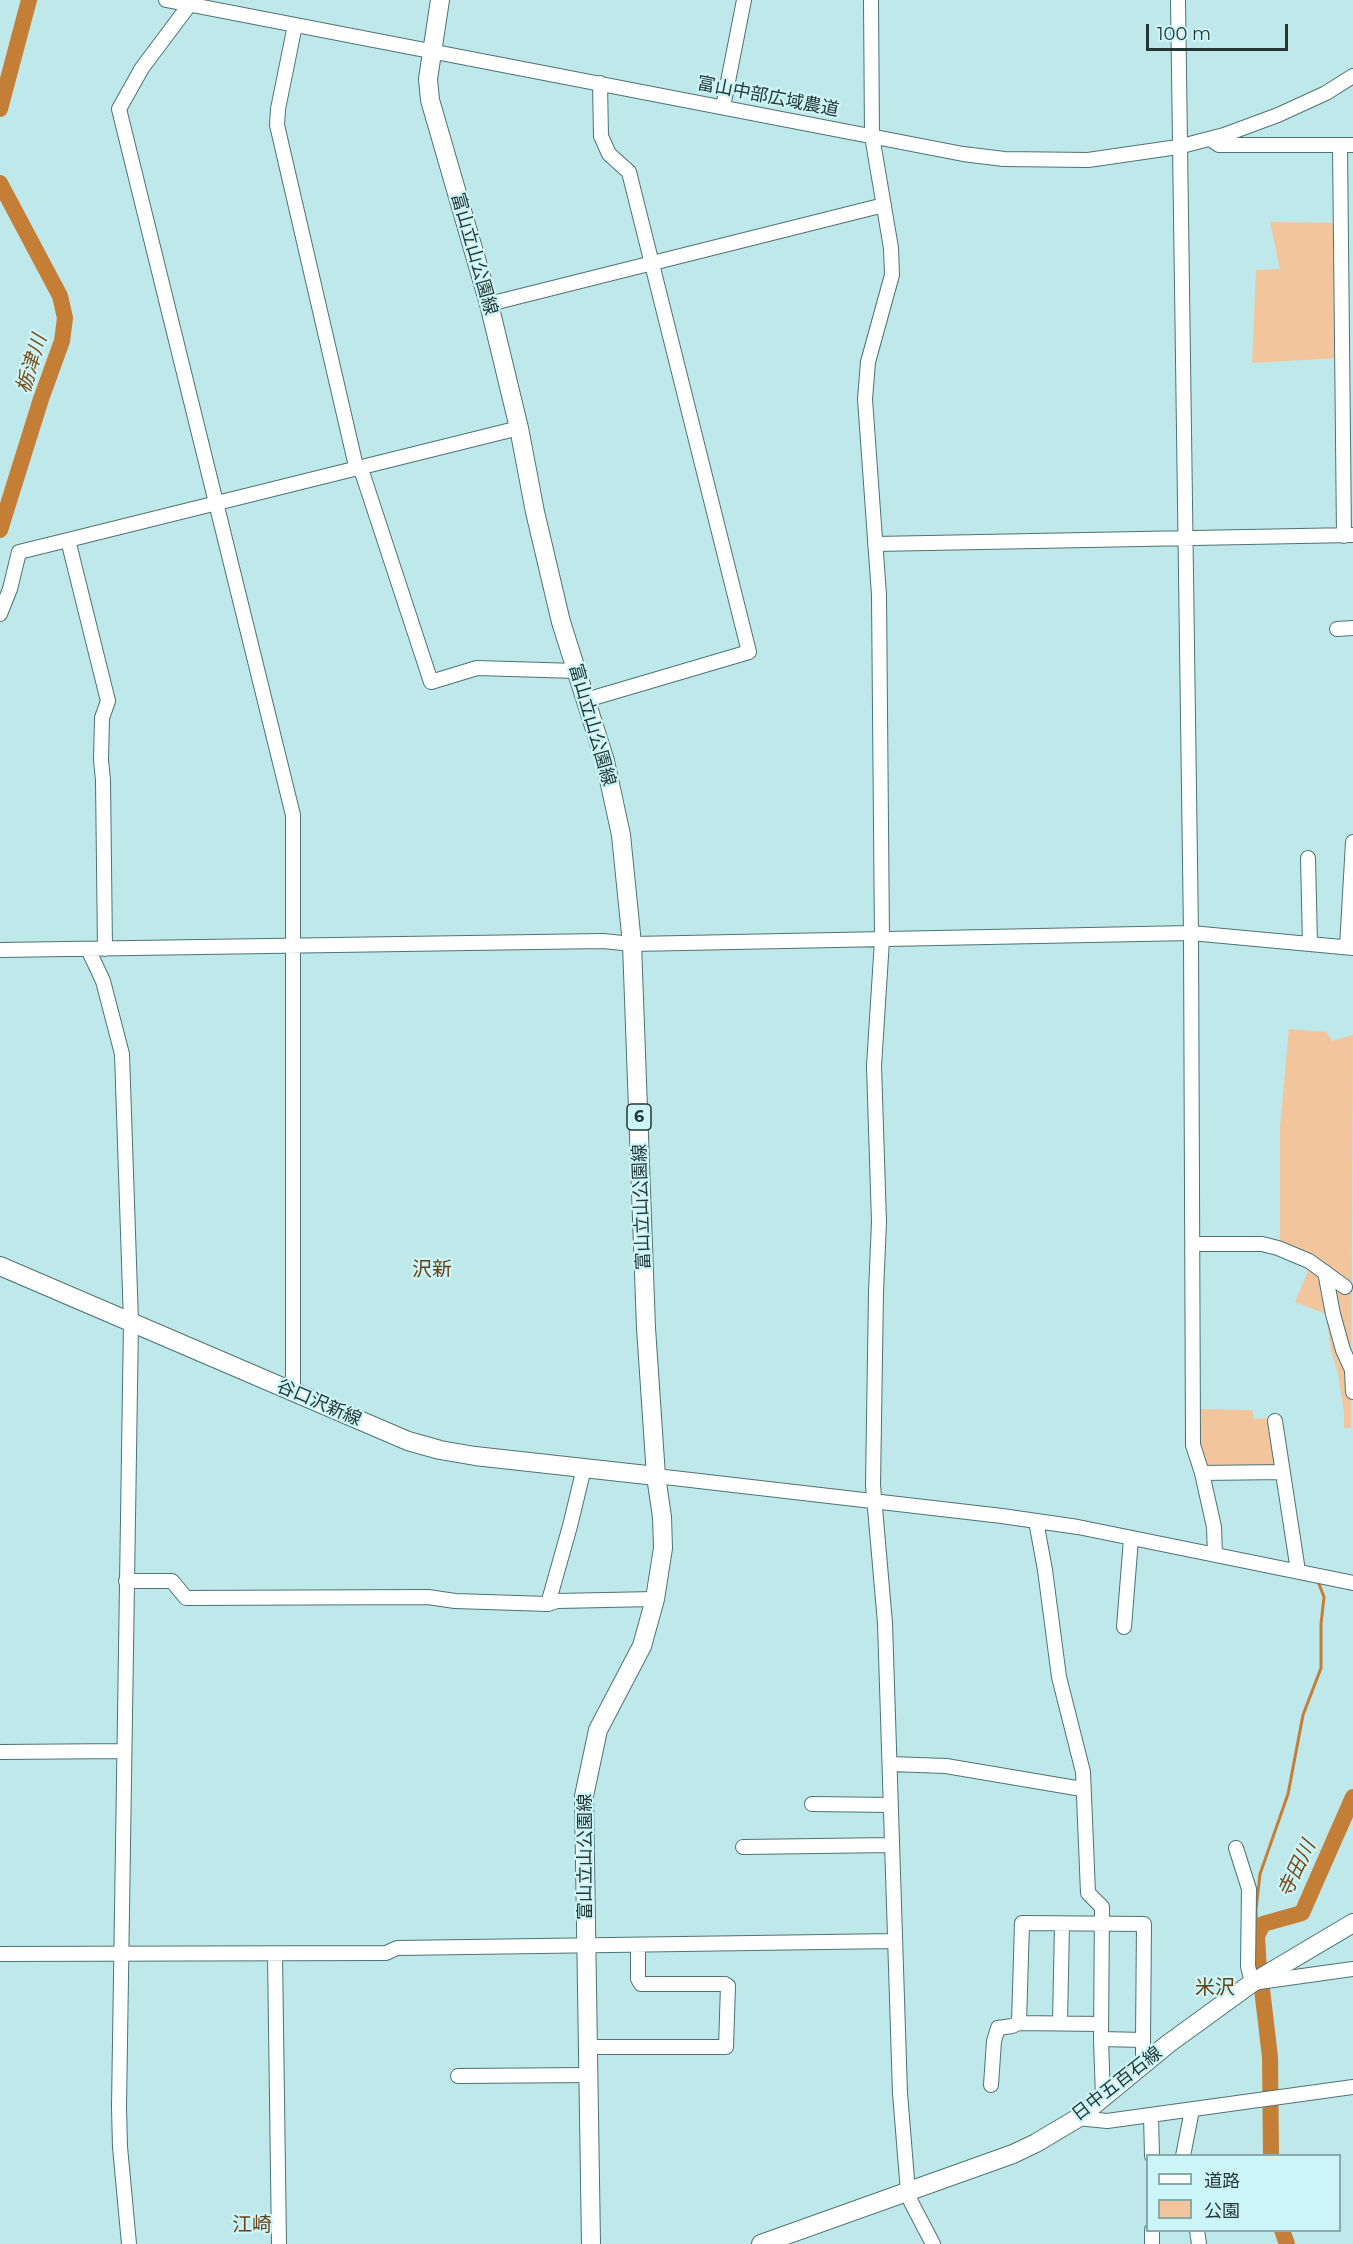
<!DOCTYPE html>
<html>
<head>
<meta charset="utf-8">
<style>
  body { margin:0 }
  #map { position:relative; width:1353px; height:2244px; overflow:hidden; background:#bfe8ea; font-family:Montserrat,"Noto Sans JP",sans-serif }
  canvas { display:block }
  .legend { position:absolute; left:1146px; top:2154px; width:195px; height:78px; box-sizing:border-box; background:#ccf5f7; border:2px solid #89a9aa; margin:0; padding:8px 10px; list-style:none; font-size:18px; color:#253636 }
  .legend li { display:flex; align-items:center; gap:12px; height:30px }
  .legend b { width:30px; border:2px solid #89a9aa }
  .scale { position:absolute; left:1146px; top:24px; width:142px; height:27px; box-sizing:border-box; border:3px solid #253636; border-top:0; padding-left:8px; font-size:18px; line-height:21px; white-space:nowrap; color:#253636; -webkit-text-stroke:4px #ccf5f7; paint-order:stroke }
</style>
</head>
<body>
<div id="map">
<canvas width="1353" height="2244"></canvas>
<ul class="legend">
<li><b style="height:8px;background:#fff"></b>道路</li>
<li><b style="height:16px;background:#f3c59c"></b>公園</li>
</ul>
<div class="scale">100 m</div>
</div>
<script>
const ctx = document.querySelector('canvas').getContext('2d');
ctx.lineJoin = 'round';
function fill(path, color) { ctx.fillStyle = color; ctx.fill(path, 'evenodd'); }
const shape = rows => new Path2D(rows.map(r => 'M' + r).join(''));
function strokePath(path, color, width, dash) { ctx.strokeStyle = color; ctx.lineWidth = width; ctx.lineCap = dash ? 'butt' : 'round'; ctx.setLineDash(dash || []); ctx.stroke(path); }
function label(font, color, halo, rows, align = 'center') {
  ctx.font = font + ' Montserrat,"Noto Sans JP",sans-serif'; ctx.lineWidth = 4.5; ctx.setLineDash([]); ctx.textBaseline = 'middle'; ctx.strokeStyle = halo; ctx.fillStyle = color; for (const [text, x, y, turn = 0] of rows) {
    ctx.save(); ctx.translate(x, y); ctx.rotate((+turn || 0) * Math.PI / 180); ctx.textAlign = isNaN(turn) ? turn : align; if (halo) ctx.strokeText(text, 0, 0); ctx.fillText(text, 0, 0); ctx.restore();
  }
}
fill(shape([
  [1270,222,1338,223,1336,358,1252,363,1256,270,1280,269],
  [1289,1029,1326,1032,1332,1041,1353,1035,1351,1428,1344,1428,1344,1414,1338,1373,1331,1350,1326,1314,1295,1302,1310,1267,1280,1254,1280,1127],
  [1196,1409,1252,1410,1254,1419,1268,1418,1278,1468,1204,1468,1196,1445]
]), '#f3c59c');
strokePath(shape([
  [1257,1936,1256,1910,1260,1874,1288,1794,1303,1715,1321,1668,1321,1624,1324,1597,1319,1584]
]), '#c57e36', 3);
strokePath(shape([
  [0,109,29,0],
  [0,183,60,296,65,318,62,341,41,399,0,530],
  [1259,1971,1257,1936,1263,1924,1302,1913,1353,1797],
  [1262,1989,1270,2057,1271,2156],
  [1282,2230,1287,2244]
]), '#c57e36', 16);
const minor = shape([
  [166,0,963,154,1004,159,1088,160,1178,147,1224,135,1278,115,1326,93,1353,76],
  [871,0,872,136,891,248,892,275,868,362,865,399,879,595,882,940,874,1066,879,1222,876,1292,873,1485,885,1623,900,2093,908,2192,911,2202,933,2244],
  [1178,0,1191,933,1193,1445,1202,1473,1214,1527,1215,1555],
  [190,4,142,68,119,109,293,815,293,1391],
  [295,25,278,109,277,125,355,462,363,475,431,682,477,668,577,671],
  [723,107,744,0],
  [1210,139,1219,145,1353,145],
  [1340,145,1344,536],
  [489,304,884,205],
  [875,544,1353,535],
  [0,614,10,589,19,552,68,540],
  [1337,629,1353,628],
  [586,700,749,652,629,172,609,154,601,136,600,83],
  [1308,858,1310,944],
  [1347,947,1353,842],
  [88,949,103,981,122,1054,131,1322,119,2107,120,2147,129,2244],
  [105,949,103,780,101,760,102,718,108,701,68,540,519,428],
  [0,950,603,941,632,944,1191,933,1353,948],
  [1193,1244,1262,1244,1278,1248,1309,1261,1345,1287],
  [1325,1272,1333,1314,1343,1350,1352,1370,1353,1392],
  [1275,1421,1298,1571],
  [1202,1473,1283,1472],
  [656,1476,1002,1516,1078,1527,1353,1583],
  [1036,1521,1045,1570,1059,1677,1083,1772,1088,1893,1102,1907,1101,2039,1103,2098],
  [126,1581,172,1581,186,1598,428,1597,455,1601,548,1604,557,1601,655,1599],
  [548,1604,570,1526,584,1468],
  [1124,1627,1131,1539],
  [0,1752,124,1751],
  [890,1764,946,1766,1082,1789],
  [812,1804,891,1805],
  [743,1847,892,1845],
  [1236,1848,1249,1889,1248,1966,1252,1983,1353,1969],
  [0,1954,386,1953,397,1948,895,1941],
  [275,1954,279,2244],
  [1019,2023,1022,1923,1144,1924,1143,2040],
  [1060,2023,1062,1924],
  [1101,2039,1143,2040,1143,2064],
  [588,2047,726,2047,728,1986,725,1984,641,1984,638,1979,638,1945],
  [458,2076,589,2075],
  [991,2085,994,2041,998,2028,1012,2026,1019,2023,1101,2024],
  [1151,2115,1152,2156],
  [1078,2118,1107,2121,1353,2087],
  [1183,2156,1192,2110],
  [1152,2230,1152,2244],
  [1197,2230,1199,2244]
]);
const major = shape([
  [440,0,428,79,430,100,489,304,519,428,535,512,561,622,605,761,621,835,632,944,646,1328,656,1476,662,1517,663,1548,655,1599,642,1646,598,1730,584,1796,591,2244],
  [0,1266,408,1441,440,1450,475,1456,656,1476],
  [761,2244,1013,2154,1036,2143,1078,2118,1168,2044,1252,1983,1353,1923]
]);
strokePath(minor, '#4d7374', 16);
strokePath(major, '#4d7374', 20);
strokePath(minor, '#fff', 14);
strokePath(major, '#fff', 18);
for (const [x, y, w] of [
  [639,1117,24]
]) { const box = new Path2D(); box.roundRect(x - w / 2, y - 13, w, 26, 4.5); ctx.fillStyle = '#ccf5f7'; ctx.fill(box); strokePath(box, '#253636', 1.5); }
label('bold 16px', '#253636', null, [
  ["6",639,1117]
]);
label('18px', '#253636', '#ccf5f7', [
  ["富山中部広域農道",768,97,11],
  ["富山立山公園線",474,254,74],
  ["富山立山公園線",592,725,74],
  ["富山立山公園線",642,1207,-92],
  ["谷口沢新線",319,1403,23],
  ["富山立山公園線",586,1857,-90],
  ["日中五百石線",1117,2084,-38]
]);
label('italic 20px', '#7b4a17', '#ccf5f7', [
  ["栃津川",32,364,-73],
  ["寺田川",1297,1869,-64]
]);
label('20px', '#683f14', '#ccf5f7', [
  ["沢新",432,1270],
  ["米沢",1215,1988],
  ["江崎",252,2225]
]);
</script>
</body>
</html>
